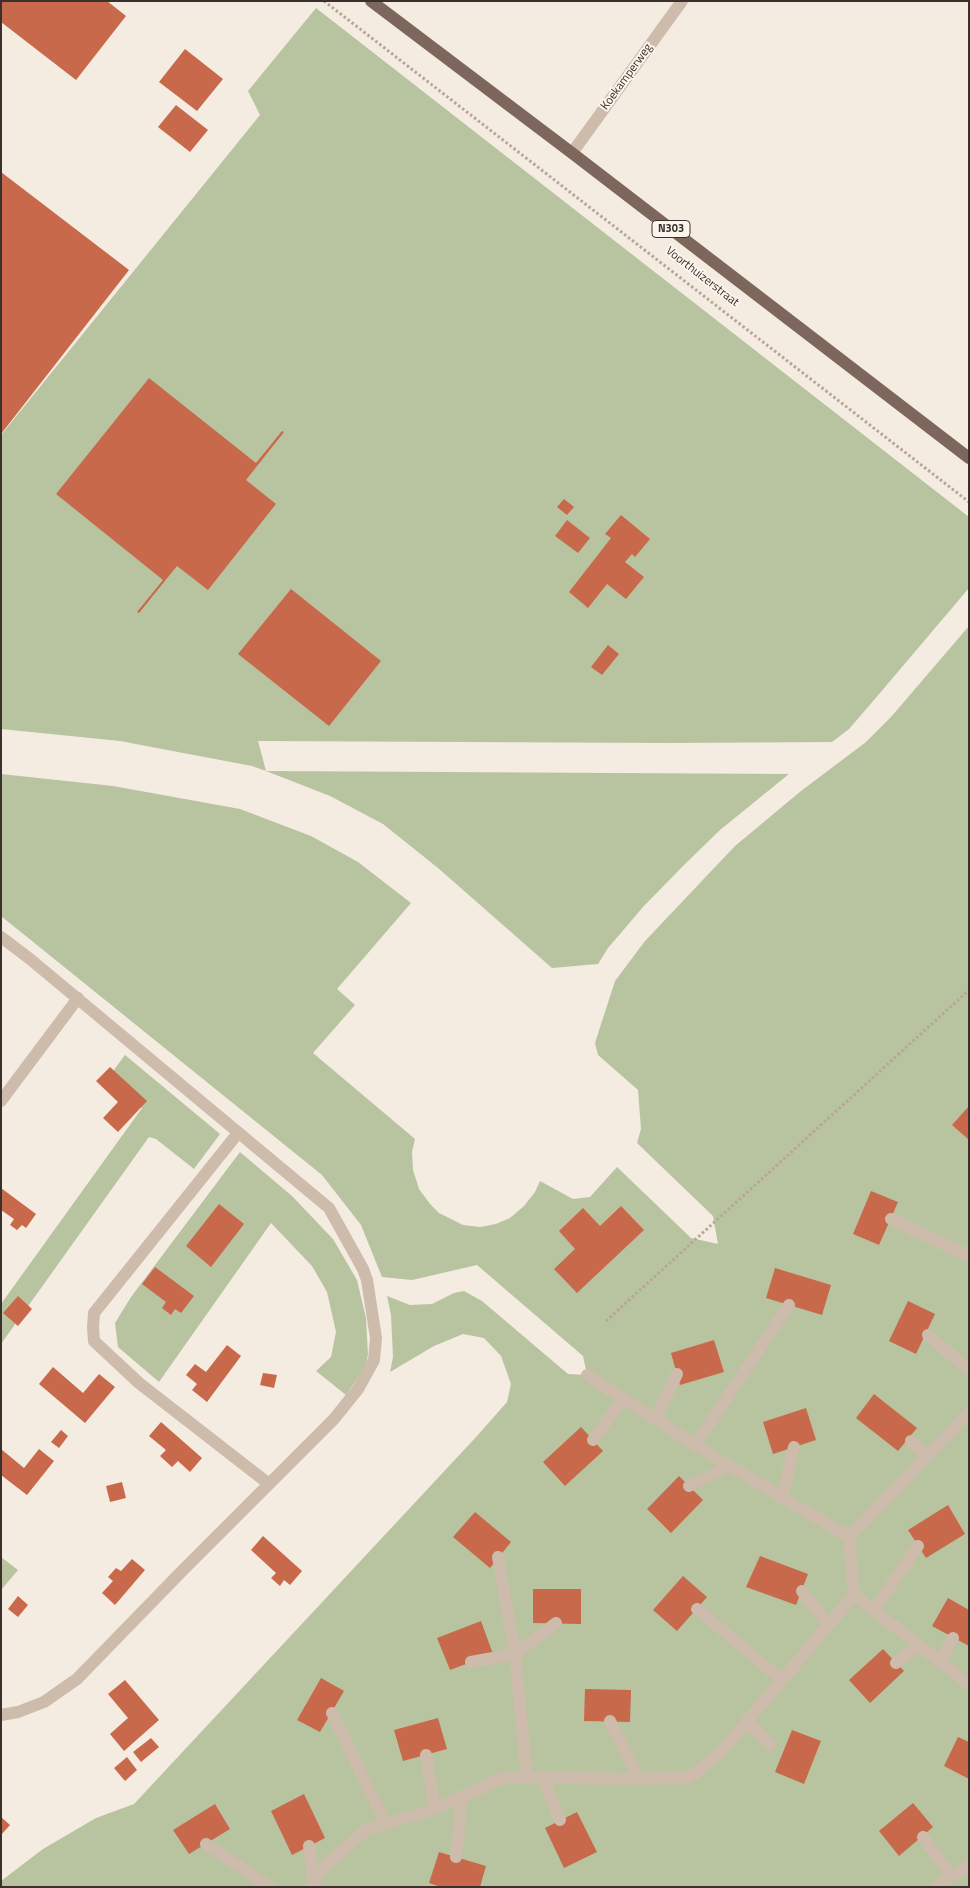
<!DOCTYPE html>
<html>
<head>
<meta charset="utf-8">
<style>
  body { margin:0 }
  #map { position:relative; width:970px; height:1888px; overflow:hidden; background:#f4ebe1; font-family:"Titillium Web",sans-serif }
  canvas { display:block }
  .frame { position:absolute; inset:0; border:2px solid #3b302b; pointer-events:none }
</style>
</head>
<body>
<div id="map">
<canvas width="970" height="1888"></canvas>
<div class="frame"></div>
</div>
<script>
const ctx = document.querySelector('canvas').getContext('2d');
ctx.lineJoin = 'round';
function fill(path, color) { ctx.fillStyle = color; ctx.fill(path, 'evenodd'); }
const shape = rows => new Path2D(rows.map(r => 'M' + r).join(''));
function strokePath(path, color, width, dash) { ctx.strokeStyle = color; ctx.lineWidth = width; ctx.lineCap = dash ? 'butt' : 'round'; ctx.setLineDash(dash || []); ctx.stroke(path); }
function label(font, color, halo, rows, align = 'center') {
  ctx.font = font + ' "Titillium Web",sans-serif'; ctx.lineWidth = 4; ctx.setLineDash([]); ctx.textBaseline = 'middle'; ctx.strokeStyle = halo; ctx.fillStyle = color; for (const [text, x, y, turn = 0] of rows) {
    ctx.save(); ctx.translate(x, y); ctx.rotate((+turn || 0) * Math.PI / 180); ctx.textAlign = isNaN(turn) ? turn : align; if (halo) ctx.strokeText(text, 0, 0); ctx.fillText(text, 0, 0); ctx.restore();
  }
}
fill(shape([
  [316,8,969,517,969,588,874,700,849,729,832,742,668,743,258,741,266,771,789,774,720,830,683,866,643,907,608,948,598,964,552,968,438,868,383,824,330,796,266,771,252,766,120,741,1,729,1,435,260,115,248,91],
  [969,626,969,1887,1,1886,1,1881,43,1849,96,1818,134,1804,477,1436,507,1402,511,1384,501,1356,484,1338,463,1334,434,1346,390,1372,393,1357,391,1315,387,1296,410,1305,432,1304,454,1293,464,1291,482,1301,568,1374,587,1375,583,1356,477,1265,412,1280,382,1277,361,1225,322,1175,1,916,1,774,113,786,240,809,311,836,358,862,411,903,337,989,355,1005,313,1053,415,1139,412,1152,413,1170,419,1189,430,1204,439,1213,463,1225,480,1227,496,1224,510,1218,524,1206,535,1192,540,1181,573,1199,590,1197,617,1167,691,1238,718,1244,713,1216,637,1143,641,1129,638,1090,598,1055,595,1043,615,981,645,941,735,846,801,791,866,742,891,717],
  [125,1055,220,1134,194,1169,156,1139,149,1137,1,1344,1,1304,142,1108,105,1082],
  [240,1152,292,1196,333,1239,357,1280,366,1318,368,1355,365,1367,346,1395,316,1371,331,1357,336,1332,327,1292,312,1266,271,1223,159,1382,118,1347,115,1323,131,1297],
  [1,1557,18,1570,1,1590]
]), '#b8c4a0');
fill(shape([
  [1,1,107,1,126,16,76,80,1,22],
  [185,49,223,79,197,111,159,82],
  [176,105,208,130,190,152,158,127],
  [1,172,129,270,1,434],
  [149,378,256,463,282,431,284,432,246,480,276,504,208,590,177,566,139,613,137,612,163,580,56,494],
  [564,499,574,507,567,515,557,507],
  [621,515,650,539,635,557,632,554,625,562,644,577,626,599,607,584,588,608,569,592,611,538,605,534],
  [567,520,590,538,578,553,555,536],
  [291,589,381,661,329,726,238,654],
  [608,645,619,654,602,675,591,667],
  [110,1067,147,1101,118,1132,103,1118,118,1102,96,1081],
  [969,1106,969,1140,952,1125],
  [1,1188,36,1214,26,1228,22,1225,17,1230,10,1225,14,1219,1,1210],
  [871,1191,898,1202,879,1245,853,1234],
  [219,1204,244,1224,211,1267,186,1246],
  [621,1206,644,1230,577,1293,554,1269,575,1249,559,1231,583,1208,600,1226],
  [155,1267,194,1296,181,1313,175,1309,171,1315,162,1308,166,1302,142,1284],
  [775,1268,831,1285,822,1315,766,1298],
  [18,1296,32,1309,18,1326,3,1313],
  [908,1301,935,1314,916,1354,889,1341],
  [714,1340,724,1372,680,1385,671,1353],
  [227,1345,241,1356,207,1402,192,1390,197,1384,186,1375,195,1364,206,1372],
  [53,1367,83,1393,99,1374,115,1387,85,1423,39,1384],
  [263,1373,277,1375,274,1388,260,1385],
  [874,1394,917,1428,898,1451,856,1418],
  [806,1408,816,1440,773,1454,763,1422],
  [161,1422,202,1458,190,1472,178,1461,172,1467,160,1456,166,1450,149,1436],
  [581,1427,603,1451,565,1486,543,1462],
  [61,1430,68,1436,59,1448,51,1442],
  [1,1449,24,1468,39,1449,54,1461,27,1495,1,1475],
  [679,1476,703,1500,671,1533,647,1509],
  [122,1482,126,1498,110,1502,106,1486],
  [948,1505,965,1534,926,1558,908,1530],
  [475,1512,511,1542,490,1568,453,1537],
  [263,1536,302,1571,290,1585,284,1580,280,1586,271,1578,276,1573,251,1550],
  [760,1556,808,1574,796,1605,746,1587],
  [132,1559,145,1570,115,1605,102,1593,113,1581,108,1577,116,1568,121,1571],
  [683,1576,707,1597,677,1631,653,1610],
  [533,1589,581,1589,581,1624,533,1623],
  [18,1596,28,1605,18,1617,8,1609],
  [948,1598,969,1610,969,1646,932,1626],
  [481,1621,493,1654,450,1670,437,1638],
  [883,1649,904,1671,870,1703,849,1680],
  [321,1678,344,1691,320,1732,297,1720],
  [125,1680,159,1720,124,1751,110,1734,128,1718,108,1694],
  [585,1689,631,1690,630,1722,584,1721],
  [438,1718,447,1749,403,1761,394,1730],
  [792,1730,821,1741,804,1784,775,1772],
  [958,1737,969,1742,969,1779,944,1766],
  [151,1738,159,1747,141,1762,133,1752],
  [127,1757,137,1770,125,1781,114,1768],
  [304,1794,325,1838,292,1855,271,1811],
  [913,1803,933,1827,899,1856,879,1831],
  [215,1804,230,1829,189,1854,173,1830],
  [577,1812,597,1852,564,1868,545,1828],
  [1,1817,10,1825,1,1835],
  [439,1852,486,1866,480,1887,441,1887,429,1883]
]), '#c8694b');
strokePath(shape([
  [324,1,969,502],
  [606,1321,969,990]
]), '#b9a596', 3, [2.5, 2.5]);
strokePath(shape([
  [572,153,682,1],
  [1,937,30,959,329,1208,363,1269,367,1280,376,1338,374,1360,358,1389,334,1419,183,1570,77,1679,44,1702,18,1712,1,1715],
  [1,1101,78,998],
  [238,1133,94,1313,93,1327,94,1341,139,1383,269,1484],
  [891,1219,969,1256],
  [928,1335,969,1370],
  [587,1375,695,1445,849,1537],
  [655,1419,677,1374],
  [593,1440,623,1399],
  [911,1441,926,1457],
  [695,1445,789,1305],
  [689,1486,729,1466],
  [782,1498,794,1447],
  [498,1557,515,1654,527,1778],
  [802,1591,828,1625],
  [854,1595,969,1684],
  [697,1609,782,1680],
  [874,1610,918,1546],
  [940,1661,953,1638],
  [471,1662,515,1654,556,1623],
  [896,1663,919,1645],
  [332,1713,386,1824],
  [610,1721,639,1779],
  [747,1721,770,1745],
  [426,1755,435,1809],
  [543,1778,560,1820],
  [923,1837,951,1876],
  [206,1844,270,1887],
  [309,1846,314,1884],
  [456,1857,462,1797],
  [312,1887,322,1869,366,1830,435,1809,505,1777,629,1779,689,1778,721,1752,854,1595,849,1537,969,1413],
  [936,1887,969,1865]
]), '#cdbbac', 12);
strokePath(shape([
  [371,1,572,153,969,458]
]), '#7d675c', 12);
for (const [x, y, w] of [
  [671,229,38]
]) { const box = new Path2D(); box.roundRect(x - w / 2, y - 8.5, w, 17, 4); ctx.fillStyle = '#fbf5ee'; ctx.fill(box); strokePath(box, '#3b302b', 1); }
label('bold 11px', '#3b302b', null, [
  ["N303",671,229]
]);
label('12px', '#3b302b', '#fbf5ee', [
  ["Koekamperweg",627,77,-54],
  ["Voorthuizerstraat",702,277,38]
]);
</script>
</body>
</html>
